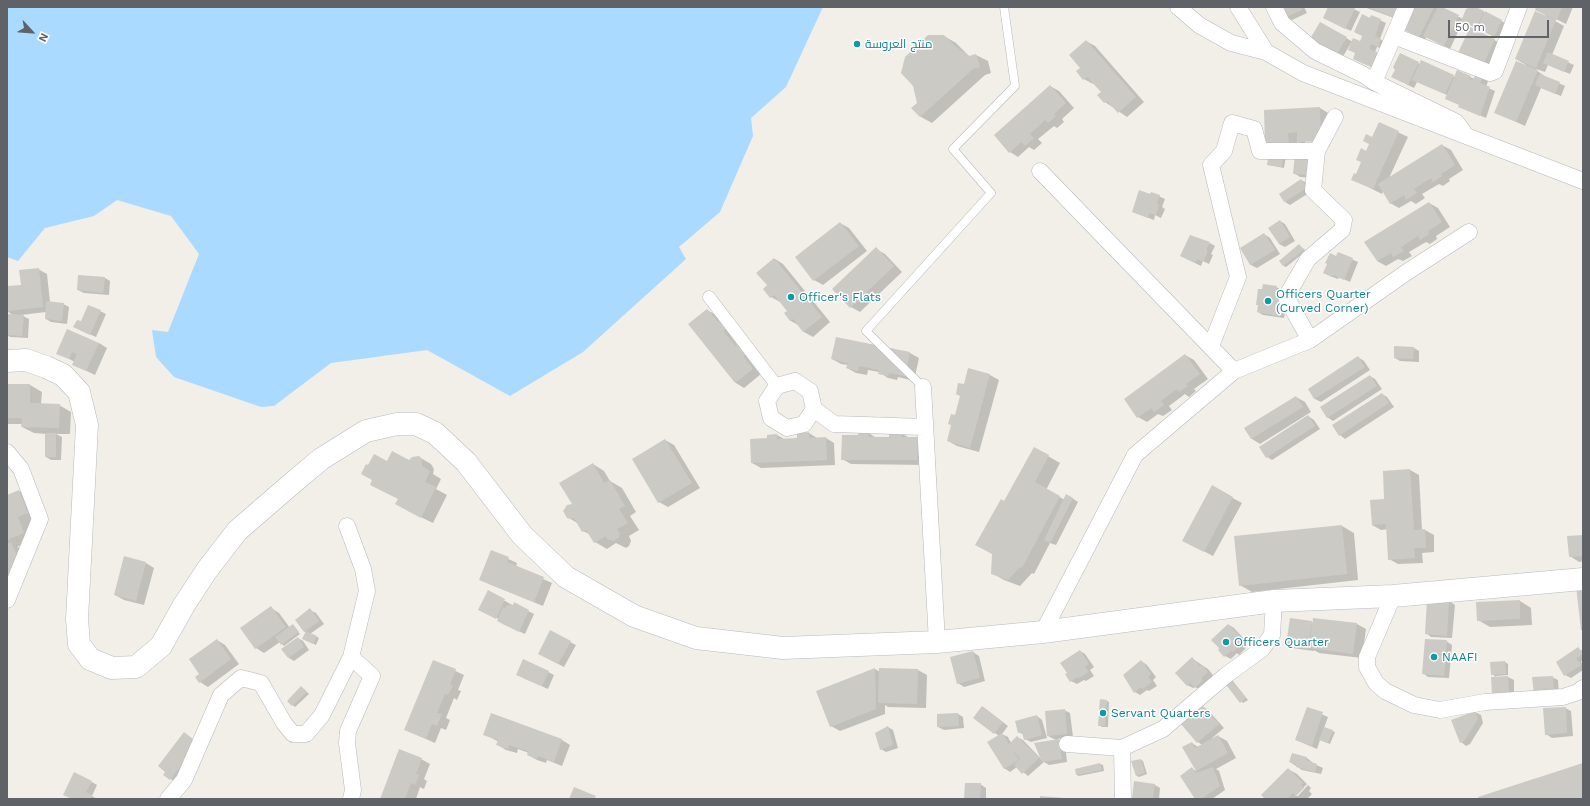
<!DOCTYPE html>
<html>
<head>
<meta charset="utf-8">
<style>
  body { margin:0 }
  #map { position:relative; width:1590px; height:806px; overflow:hidden; background:#f1efe8; font-family:"Work Sans",sans-serif }
  canvas { display:block }
  .frame { position:absolute; inset:0; border:8px solid #5f6368; pointer-events:none }
  .north { position:absolute; left:12px; top:12px; width:40px; height:40px; -webkit-text-stroke:3px #fff; paint-order:stroke; rotate:116deg; font-size:11px; font-weight:700; line-height:16px; text-align:center; color:#5f6368 }
  .north::after { content:''; display:block; margin:auto; width:14px; height:18px; background:#5f6368; clip-path:polygon(50% 0,100% 100%,50% 72%,0 100%) }
  .scale { position:absolute; left:1448px; top:20px; width:101px; height:18px; box-sizing:border-box; border:2px solid #5f6368; border-top:0; padding-left:5px; font-size:12px; line-height:14px; white-space:nowrap; color:#5f6368; -webkit-text-stroke:3px #fff; paint-order:stroke }
</style>
</head>
<body>
<div id="map">
<canvas width="1590" height="806"></canvas>
<div class="frame"></div>
<div class="north">N</div>
<div class="scale">50 m</div>
</div>
<script>
const ctx = document.querySelector('canvas').getContext('2d');
ctx.lineJoin = 'round';
function fill(path, color) { ctx.fillStyle = color; ctx.fill(path, 'evenodd'); }
const shape = rows => new Path2D(rows.map(r => 'M' + r).join(''));
function strokePath(path, color, width, dash) { ctx.strokeStyle = color; ctx.lineWidth = width; ctx.lineCap = dash ? 'butt' : 'round'; ctx.setLineDash(dash || []); ctx.stroke(path); }
function label(font, color, halo, rows, align = 'center') {
  ctx.font = font + ' "Work Sans",Cairo,sans-serif'; ctx.lineWidth = 3; ctx.setLineDash([]); ctx.textBaseline = 'middle'; ctx.strokeStyle = halo; ctx.fillStyle = color; for (const [text, x, y, turn = 0] of rows) {
    ctx.save(); ctx.translate(x, y); ctx.rotate((+turn || 0) * Math.PI / 180); ctx.textAlign = isNaN(turn) ? turn : align; if (halo) ctx.strokeText(text, 0, 0); ctx.fillText(text, 0, 0); ctx.restore();
  }
}
fill(shape([
  [7,7,823,7,786,87,751,118,753,136,720,212,679,247,686,259,583,352,510,396,427,350,331,363,274,406,261,407,174,377,156,357,152,330,168,332,199,254,171,216,117,200,94,216,45,228,18,261,7,257]
]), '#aadaff');
fill(shape([
  [1282,7,1304,7,1307,13,1292,20,1286,17],
  [1329,7,1349,7,1360,12,1351,31,1330,21],
  [1364,7,1407,7,1402,21],
  [1414,7,1438,8,1439,7,1463,19,1474,7,1507,24,1500,39,1463,21,1450,49,1426,37,1425,40,1409,32],
  [1537,7,1573,7,1566,24,1556,19,1555,21,1564,26,1552,55,1574,65,1570,74,1548,65,1545,72,1536,69,1536,70,1546,77,1565,86,1561,96,1541,88,1525,126,1495,112,1526,65,1516,59,1546,15,1536,10],
  [1371,16,1386,23,1380,39,1386,43,1384,49,1377,47,1375,52,1383,56,1377,69,1360,62,1351,43,1341,60,1320,23,1353,42,1361,43,1363,36,1355,32,1370,19],
  [944,36,956,43,970,57,976,55,988,61,991,73,985,75,932,123,921,117,913,108,918,103],
  [1494,40,1500,43,1489,67,1465,56],
  [1086,41,1095,46,1144,102,1127,117,1105,102,1102,92,1094,83,1093,84,1084,79,1077,71,1081,68],
  [1400,54,1420,64,1455,77,1470,77,1475,79,1482,78,1488,81,1486,87,1495,91,1486,118,1465,109,1447,95,1417,82,1414,88,1398,80],
  [1050,86,1059,91,1074,108,1062,119,1064,122,1057,128,1054,126,1038,139,1042,143,1034,150,1029,147,1018,157,1010,152],
  [1320,108,1328,113,1330,146,1307,147,1297,141,1297,150,1266,146],
  [1305,141,1326,142,1305,143],
  [1379,123,1408,137,1389,178,1442,145,1451,150,1463,170,1449,179,1450,181,1443,186,1439,184,1422,194,1425,198,1416,204,1411,201,1399,208,1390,203,1383,191,1382,194,1352,179,1357,175],
  [1296,154,1316,178,1300,177,1294,173],
  [1286,156,1284,168,1268,165],
  [1301,180,1307,183,1312,191,1290,205,1285,202],
  [1152,193,1165,199,1162,207,1165,209,1161,218,1155,215,1154,220,1133,212,1151,195],
  [1429,203,1438,208,1450,227,1436,236,1437,239,1430,244,1426,242,1409,252,1412,256,1403,261,1398,259,1386,266,1377,261],
  [1280,221,1285,224,1295,241,1285,247,1279,244],
  [840,223,849,228,867,251,823,285,814,280,796,257],
  [1264,234,1270,238,1280,254,1257,268,1251,265,1241,249],
  [1210,243,1215,246,1211,254,1213,255,1209,264,1203,261,1201,266,1187,259],
  [1299,245,1306,251,1286,267,1284,266,1280,261],
  [876,249,885,254,902,272,860,312,851,307,834,289],
  [1338,253,1358,262,1350,282,1339,277,1338,279,1330,276],
  [775,259,783,264,830,322,813,337,804,332,798,325,791,321,785,313,788,311,781,301,780,302,771,297,768,286],
  [38,269,47,274,50,302,63,304,69,307,67,324,51,322,46,319,46,312,21,315,29,319,28,338,10,337,7,335,7,315,14,316,7,311,7,287,22,286],
  [105,278,110,281,109,295,84,293,78,290],
  [1276,287,1282,290,1287,302,1284,318,1263,315,1258,312],
  [707,310,716,315,761,374,744,388,736,383,689,324],
  [100,311,106,314,96,337,80,330],
  [837,338,910,353,919,358,914,381,898,377,897,380,888,378,879,372,868,370,867,375,856,373,847,368,848,365,841,364,832,359],
  [99,343,107,348,95,375,74,365,75,362,58,353],
  [1414,348,1419,351,1419,362,1400,361,1395,358],
  [1185,355,1194,360,1208,379,1194,389,1196,391,1189,397,1185,394,1169,406,1172,410,1163,416,1158,414,1147,422,1138,417],
  [1358,357,1364,361,1370,370,1321,402,1315,399,1309,389],
  [969,369,990,375,999,380,979,452,957,446,948,441],
  [1370,376,1375,379,1382,389,1333,421,1327,417],
  [7,385,30,385,42,392,41,405,59,405,71,412,70,434,56,434,62,437,61,460,51,460,46,457,46,434,34,433,22,427,22,424,7,424],
  [1382,394,1387,397,1394,407,1345,439,1340,435],
  [1296,397,1305,402,1311,412,1260,444,1252,439,1245,428],
  [1308,416,1314,420,1320,429,1272,460,1267,457],
  [809,433,817,438,826,438,834,443,835,465,761,468,752,463,768,439,777,435,784,439,799,439],
  [869,433,876,438,890,438,901,433,910,438,917,438,926,465,851,464,842,459,859,436],
  [665,440,674,445,700,488,668,507,659,502],
  [1034,448,1060,463,1046,490,1065,500,1072,498,1078,502,1056,545,1050,543,1034,574,1032,573,1020,586,1004,580,992,573,1005,502],
  [419,457,431,464,434,469,433,474,441,479,436,489,447,495,433,523,408,511,399,499,388,462,410,461],
  [593,464,604,471,610,481,622,488,636,512,630,516,639,530,629,536,631,541,629,546,626,548,616,543,607,549,595,542,591,535,583,531,579,524,567,517],
  [1410,470,1419,475,1422,530,1425,530,1434,535,1434,552,1422,553,1423,563,1398,564,1389,559,1388,529,1381,530,1372,525,1385,500,1384,472],
  [1212,487,1242,503,1213,556,1192,545],
  [19,491,30,498,39,520,29,524,35,539,17,547,20,548,7,582,7,496],
  [1342,526,1354,533,1358,580,1252,592,1240,585],
  [1583,536,1583,561,1579,562,1570,556],
  [491,551,517,563,516,567,552,583,543,606,489,584,480,579],
  [146,563,154,568,144,605,124,600,115,595],
  [489,592,514,606,514,604,534,614,525,634,503,624,499,619,485,613],
  [1449,601,1455,605,1452,638,1431,637,1426,633],
  [1520,601,1531,608,1532,625,1490,627,1478,620],
  [271,608,279,613,290,628,293,626,300,634,284,646,280,642,264,653,256,648],
  [310,610,316,613,324,624,310,634,319,638,316,645,303,638,306,633,304,631],
  [1291,619,1314,623,1314,619,1357,624,1366,629,1362,658,1319,653,1314,650,1314,651,1292,648,1287,645],
  [1229,625,1234,628,1245,640,1242,643,1246,648,1239,655,1237,653,1231,659,1225,656,1219,650],
  [298,638,303,641,309,650,294,661,289,658,283,649],
  [217,640,225,645,239,664,208,687,200,682,201,674],
  [1446,641,1452,645,1449,678,1428,677,1423,673],
  [570,642,576,645,564,667,545,657],
  [1578,649,1583,651,1583,660,1581,662,1583,665,1583,670,1571,678,1565,675],
  [1080,651,1085,654,1094,667,1090,670,1094,676,1086,681,1084,680,1077,684,1071,681],
  [973,652,979,656,985,681,964,687,958,683],
  [1193,659,1208,669,1213,675,1201,690,1195,687,1193,688,1187,685],
  [524,660,554,675,548,689,523,678],
  [434,661,464,675,458,690,461,691,457,700,454,698,446,718,450,720,446,730,441,728,435,743,406,730],
  [1141,661,1147,665,1156,677,1153,680,1157,686,1149,691,1147,690,1140,695,1135,692],
  [1505,662,1508,664,1508,675,1496,676,1496,677,1492,674,1491,663],
  [875,669,880,672,918,670,927,675,926,708,888,707,885,705,885,714,840,731,831,726],
  [1508,677,1514,680,1514,696,1499,697,1492,678],
  [1552,677,1558,680,1559,696,1533,678],
  [1232,680,1248,700,1243,703,1225,682],
  [304,689,309,694,295,707,288,701],
  [1107,701,1109,702,1108,727,1102,727,1099,725],
  [1202,706,1208,710,1224,728,1211,739,1218,736,1227,741,1236,758,1216,769,1219,771,1225,790,1212,799,1197,799,1192,769,1197,771,1184,747,1192,743,1198,747,1202,745,1198,742,1182,724],
  [983,707,1008,726,1002,734,1008,737,1011,743,1017,737,1023,740,1043,761,1056,740,1048,736,1064,710,1070,713,1073,737,1057,739,1065,743,1067,762,1049,765,1044,762,1028,776,1017,767,1010,772,1004,768,999,736,975,718],
  [1307,708,1328,717,1324,728,1335,732,1330,744,1320,740,1317,749,1296,740],
  [1565,708,1571,711,1573,736,1552,738,1546,734],
  [1475,712,1481,715,1483,723,1470,744,1466,746,1461,742],
  [958,714,963,717,964,728,944,730,938,727],
  [1037,716,1042,720,1047,738,1031,742,1025,739,1024,735,1019,732],
  [888,727,893,730,898,748,886,752,881,749],
  [484,734,562,740,570,745,562,766,547,760,546,763,537,760,528,755,529,753,518,749,517,753,506,750,498,745,499,742],
  [203,747,176,782,164,775],
  [1292,755,1307,758,1312,762,1312,763,1323,768,1321,774,1302,770,1290,762],
  [421,759,430,764,424,779,427,781,424,789,420,787,416,799,381,799],
  [1141,760,1143,761,1147,774,1139,777,1137,776],
  [1100,764,1103,765,1104,771,1079,776,1077,775,1076,769],
  [1288,769,1297,774,1311,788,1309,791,1312,794,1307,799,1267,799],
  [1307,784,1308,785,1298,796,1295,796],
  [92,782,97,785,92,796,97,799,73,799],
  [980,784,986,788,986,799,965,799],
  [1155,785,1160,788,1159,799,1134,799]
]), '#0003');
fill(shape([
  [1281,7,1301,7,1302,10,1286,17],
  [1328,7,1352,7,1355,8,1345,29,1323,18],
  [1367,7,1397,7,1393,17],
  [1413,7,1434,7,1419,37,1402,29],
  [1438,7,1442,7,1459,15,1444,46,1423,36],
  [1472,7,1476,7,1484,11,1476,28,1461,21,1466,9],
  [1536,7,1562,7,1557,20,1535,10],
  [1485,11,1502,20,1494,37,1477,28],
  [1535,11,1556,20,1536,68,1515,59],
  [1362,14,1370,18,1371,15,1381,19,1375,36,1381,39,1378,47,1371,44,1369,49,1377,52,1371,67,1353,59,1355,53,1348,50,1353,38,1360,41,1365,30,1362,36,1354,32],
  [1320,22,1347,37,1335,57,1308,42],
  [1470,27,1495,39,1483,65,1458,53],
  [928,35,944,35,955,46,969,56,976,54,980,67,973,69,920,117,911,108,917,103,913,86,901,73,905,57],
  [1086,40,1136,97,1118,113,1107,101,1104,103,1097,95,1101,92,1087,77,1083,80,1076,71,1080,68,1069,55],
  [1548,52,1569,61,1564,72,1543,63],
  [1400,53,1419,62,1408,85,1391,77,1395,70,1393,67],
  [1421,60,1454,75,1445,94,1412,80],
  [1516,61,1538,70,1516,122,1494,113],
  [1457,70,1471,76,1469,79,1473,80,1476,74,1483,77,1480,83,1490,87,1480,116,1458,107,1459,105,1445,99],
  [1540,74,1560,82,1555,94,1535,85],
  [1050,85,1066,103,1054,114,1056,116,1048,123,1045,120,1030,134,1034,138,1025,146,1021,142,1009,153,994,135],
  [1320,107,1321,141,1297,142,1297,132,1288,133,1289,146,1265,147,1264,110],
  [1379,122,1399,131,1373,189,1351,180,1354,173,1356,174,1361,162,1356,160,1361,148,1366,151,1369,144,1363,141,1366,134,1372,137],
  [1442,144,1455,165,1441,174,1442,176,1433,182,1431,178,1414,189,1417,193,1406,200,1404,195,1390,204,1378,184],
  [1269,151,1283,153,1282,167,1267,165],
  [1295,153,1312,154,1310,175,1293,174],
  [1301,179,1307,188,1284,202,1279,194],
  [1139,190,1150,194,1151,192,1160,195,1157,204,1159,205,1156,215,1149,213,1148,218,1132,212],
  [1429,202,1442,222,1428,231,1429,234,1420,240,1418,236,1401,247,1404,251,1393,257,1391,253,1377,261,1364,242],
  [1280,220,1290,237,1279,244,1268,228],
  [840,222,859,246,813,281,795,257],
  [1264,233,1275,250,1250,265,1240,248],
  [1190,235,1210,242,1206,250,1208,251,1203,262,1197,259,1195,263,1180,256],
  [1299,244,1304,250,1283,266,1279,261],
  [876,247,894,266,850,308,832,289],
  [1338,252,1353,258,1344,280,1333,275,1332,277,1323,273,1327,264,1325,263,1330,253,1336,256],
  [774,258,822,317,803,332,793,319,790,321,784,313,787,311,774,295,770,298,763,289,767,285,756,273],
  [39,268,43,307,7,311,7,286,21,285,19,270],
  [78,275,105,277,103,293,77,290],
  [1263,284,1277,286,1275,297,1281,298,1278,316,1257,312,1258,305,1256,305,1258,289,1262,289],
  [46,301,64,303,62,321,45,319],
  [88,305,101,310,90,335,73,327,77,320,81,321],
  [707,309,718,322,720,320,727,328,723,331,736,346,740,343,747,353,743,356,753,369,735,383,688,324],
  [7,314,24,315,22,336,7,335],
  [67,329,99,343,86,371,72,365,77,354,72,352,69,359,56,354],
  [836,337,910,352,905,376,889,373,888,376,878,374,879,370,859,366,858,371,846,368,848,363,831,359],
  [1394,346,1414,347,1413,359,1394,358],
  [1185,354,1200,374,1186,384,1188,386,1179,392,1177,389,1161,401,1164,405,1154,412,1151,408,1137,418,1124,399],
  [1358,356,1365,367,1314,399,1308,389],
  [968,368,990,374,970,448,947,441,951,425,948,424,951,414,955,415,960,396,956,394,958,383,964,384],
  [1370,375,1377,386,1327,418,1320,407],
  [7,384,30,384,30,403,60,404,59,428,21,427,22,418,7,418],
  [1382,393,1389,403,1339,436,1332,425],
  [1296,396,1303,407,1251,439,1244,428],
  [1308,415,1315,426,1266,458,1259,447],
  [809,432,809,438,826,437,827,460,751,463,750,439,767,438,767,435,777,434,777,439,797,438,797,433],
  [859,432,869,432,869,437,889,437,889,432,901,432,901,437,918,437,917,460,841,460,842,435,858,435],
  [45,433,56,433,56,457,45,457],
  [665,439,692,483,658,503,632,459],
  [1034,447,1049,455,1035,482,1060,496,1022,568,1020,567,1008,580,991,574,992,554,975,545,1001,499,1004,501],
  [392,451,409,460,412,457,419,456,422,459,422,466,430,471,425,482,436,487,421,518,395,504,398,499,370,485,372,480,361,474,366,464,368,465,374,454,387,461],
  [593,463,604,483,610,480,625,506,619,509,628,523,617,529,620,533,619,537,614,541,607,539,606,536,594,543,586,530,582,532,574,518,571,519,567,518,563,511,567,505,572,504,559,483],
  [1410,469,1414,530,1425,529,1426,548,1414,548,1415,558,1388,560,1386,524,1372,525,1370,500,1384,499,1383,471],
  [1212,485,1233,497,1204,552,1182,541],
  [19,490,28,513,18,517,24,533,7,540,7,495],
  [1066,494,1073,498,1050,543,1044,540],
  [1342,525,1347,574,1239,586,1234,536],
  [1583,535,1583,556,1569,557,1567,536],
  [11,542,18,558,15,575,7,579,7,544],
  [491,550,509,557,507,562,544,577,534,602,479,580],
  [124,556,146,562,136,601,114,595],
  [1583,585,1583,630,1581,630,1576,586],
  [488,590,505,599,496,619,478,610],
  [1427,599,1449,600,1447,636,1425,634],
  [1520,600,1520,619,1477,621,1476,602],
  [514,602,529,610,519,632,497,621,503,607,505,608,507,605,509,606,510,604,513,605],
  [271,606,286,627,255,649,240,628],
  [310,608,319,621,304,632,295,620],
  [1290,618,1312,621,1308,649,1286,645],
  [1313,618,1357,623,1353,654,1309,648],
  [293,624,299,632,281,645,275,637],
  [1228,624,1240,636,1237,640,1241,644,1233,652,1231,651,1224,657,1218,650,1219,648,1211,640],
  [550,630,571,641,558,664,538,654],
  [306,631,317,636,313,644,302,639],
  [298,637,304,647,288,658,281,649],
  [217,639,231,659,199,683,195,677,199,674,189,659],
  [1425,639,1447,640,1444,676,1422,674],
  [1578,647,1583,654,1576,658,1581,665,1564,676,1556,662],
  [1080,650,1089,664,1085,667,1089,672,1079,678,1078,677,1070,682,1065,674,1067,673,1060,663],
  [973,651,980,678,957,684,950,657],
  [1192,657,1200,666,1202,665,1208,672,1201,678,1203,680,1195,688,1190,683,1187,686,1175,673],
  [523,659,549,671,542,686,516,675],
  [433,660,456,669,450,684,453,686,448,695,445,694,437,713,442,714,437,726,432,724,426,739,404,730],
  [1141,660,1151,674,1148,677,1152,682,1143,689,1141,687,1134,693,1123,675],
  [1505,661,1506,674,1491,675,1490,662],
  [875,668,876,709,830,727,816,691],
  [879,668,918,669,917,704,878,703],
  [1508,676,1509,693,1492,694,1491,677],
  [1553,676,1554,693,1534,694,1532,677],
  [1229,678,1246,698,1240,703,1224,682],
  [301,686,307,692,292,706,287,701],
  [1100,699,1107,700,1105,726,1098,726],
  [1202,705,1219,724,1197,743,1181,724],
  [982,706,1003,722,994,734,973,718],
  [1307,707,1323,712,1312,746,1295,740],
  [1566,707,1567,733,1545,735,1543,708],
  [1065,709,1067,734,1047,736,1045,711],
  [1475,711,1478,719,1464,741,1460,743,1451,720],
  [491,713,562,739,554,762,538,756,537,759,527,755,528,751,509,745,508,749,496,745,498,740,483,735],
  [958,713,959,726,937,727,937,714],
  [1037,715,1042,735,1024,740,1022,732,1018,733,1015,721],
  [888,726,893,745,880,750,875,733],
  [1324,727,1333,730,1328,743,1319,740],
  [184,732,198,743,170,780,163,775,165,772,158,766],
  [1002,733,1009,744,1017,736,1039,758,1022,774,1014,765,1020,759,1011,747,1019,760,1004,769,987,742],
  [1218,735,1228,753,1196,771,1182,747,1192,742,1195,748],
  [1059,739,1062,759,1042,762,1034,743],
  [399,749,422,758,416,774,419,775,415,785,411,783,405,799,380,799],
  [1292,753,1307,757,1306,760,1317,764,1315,772,1296,767,1296,764,1289,762],
  [1141,759,1145,773,1136,776,1131,761],
  [1100,763,1102,770,1076,775,1075,769],
  [1583,763,1583,799,1479,799,1478,797],
  [1192,767,1196,773,1213,767,1220,786,1201,799,1195,799,1180,776],
  [1288,768,1303,783,1301,785,1304,788,1296,796,1293,793,1287,799,1265,799,1261,795],
  [74,772,92,781,86,792,92,795,91,799,72,799,63,795],
  [1134,781,1155,784,1153,799,1132,799],
  [965,783,981,783,980,799,964,799],
  [574,787,596,796,594,799,569,799],
  [1040,796,1065,798,1065,799,1040,799]
]), '#cccac5');
const service = shape([
  [923,387,866,331,991,193,953,149,1015,86,1004,7]
]);
const pedestrian = shape([
  [709,297,777,386]
]);
const minor = shape([
  [1178,7,1199,25,1231,43,1266,52,1303,73,1583,181],
  [1238,7,1266,52],
  [1274,7,1282,23,1315,51,1364,75,1374,82,1456,122,1463,131],
  [1394,36,1490,73,1495,71,1519,7],
  [1374,82,1406,7],
  [1040,171,1234,371],
  [1310,340,1286,297,1308,259,1342,230,1344,220,1313,190,1317,151,1335,117],
  [1211,346,1238,277,1211,165,1224,151,1232,123,1254,129,1260,151,1317,151],
  [795,381,810,391,814,409,804,424,787,428,771,418,767,401,777,386,795,381],
  [923,387,937,642],
  [814,409,834,424,924,427],
  [7,452,21,469,40,519,7,600],
  [1393,596,1367,657,1367,667,1376,683,1385,691,1414,705,1440,710,1485,702,1563,697,1578,692,1583,688],
  [1043,632,1135,455,1234,371,1310,340,1407,272,1469,232],
  [1067,744,1122,748,1163,729,1225,676,1262,649,1272,635,1274,601],
  [1122,748,1123,799],
  [168,799,184,780,221,695,241,678,261,683,284,723,293,734,306,734,322,715,351,657,367,591,363,569,347,526],
  [351,799,353,790,347,743,348,731,372,676,351,657]
]);
const secondary = shape([
  [7,361,26,360,46,367,63,375,79,392,87,425,77,619,79,644,90,659,112,668,136,667,161,646,184,605,207,570,237,531,289,486,321,459,366,431,397,424,416,424,435,433,466,462,522,535,566,577,634,616,696,638,783,648,937,642,1043,632,1274,601,1393,596,1583,579]
]);
strokePath(service, '#b5b8bc', 9);
strokePath(pedestrian, '#b5b8bc', 13);
strokePath(minor, '#b5b8bc', 17);
strokePath(secondary, '#b6babf', 23);
strokePath(service, '#fff', 8);
strokePath(pedestrian, '#fff', 12);
strokePath(minor, '#fff', 16);
strokePath(secondary, '#fff', 22);
for (const [x, y, r, color] of [
  [857,44,4,"#0f9aa8"],
  [791,297,4,"#0f9aa8"],
  [1268,301,4,"#0f9aa8"],
  [1226,642,4,"#0f9aa8"],
  [1434,657,4,"#0f9aa8"],
  [1103,713,4,"#0f9aa8"]
]) { const dot = new Path2D(); dot.arc(x, y, r, 0, 2 * Math.PI); ctx.fillStyle = color; ctx.fill(dot); strokePath(dot, '#fff', 1.5); }
label('12px', '#0d838f', '#fff', [
  ["منتج العروسة",865,44],
  ["Officers Quarter",1276,294],
  ["(Curved Corner)",1276,308],
  ["Officer's Flats",799,297],
  ["Officers Quarter",1234,642],
  ["NAAFI",1442,657],
  ["Servant Quarters",1111,713]
], 'left');
</script>
</body>
</html>
